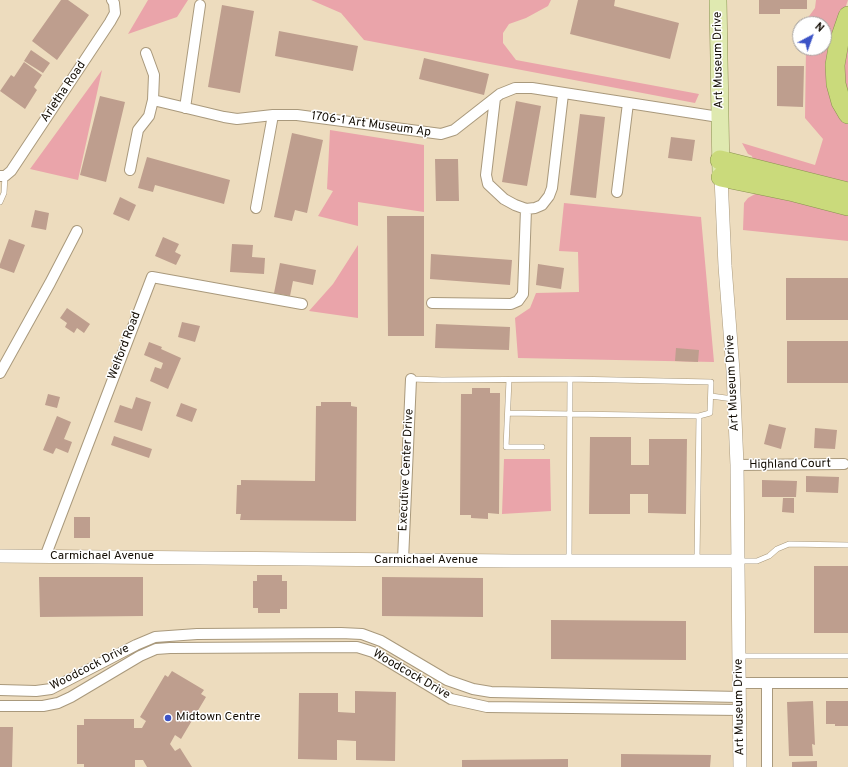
<!DOCTYPE html>
<html>
<head>
<meta charset="utf-8">
<style>
  body { margin:0 }
  #map { position:relative; width:848px; height:767px; overflow:hidden; background:#eddcbe; font-family:Overpass,sans-serif }
  canvas { display:block }
  .north { position:absolute; left:792px; top:16px; width:40px; height:40px; box-sizing:border-box; background:#fff; border:1px solid #a19e9b; border-radius:50%; rotate:41deg; font-size:11px; font-weight:700; line-height:16px; text-align:center; color:#130d04 }
  .north::after { content:''; display:block; margin:auto; width:14px; height:18px; background:#3c53c6; clip-path:polygon(50% 0,100% 100%,50% 72%,0 100%) }
</style>
</head>
<body>
<div id="map">
<canvas width="848" height="767"></canvas>
<div class="north">N</div>
</div>
<script>
const ctx = document.querySelector('canvas').getContext('2d');
ctx.lineJoin = 'round';
function fill(path, color) { ctx.fillStyle = color; ctx.fill(path, 'evenodd'); }
const shape = rows => new Path2D(rows.map(r => 'M' + r).join(''));
function strokePath(path, color, width, dash) { ctx.strokeStyle = color; ctx.lineWidth = width; ctx.lineCap = dash ? 'butt' : 'round'; ctx.setLineDash(dash || []); ctx.stroke(path); }
function label(font, color, halo, rows, align = 'center') {
  ctx.font = font + ' Overpass,sans-serif'; ctx.lineWidth = 3; ctx.setLineDash([]); ctx.textBaseline = 'middle'; ctx.strokeStyle = halo; ctx.fillStyle = color; for (const [text, x, y, turn = 0] of rows) {
    ctx.save(); ctx.translate(x, y); ctx.rotate((+turn || 0) * Math.PI / 180); ctx.textAlign = isNaN(turn) ? turn : align; if (halo) ctx.strokeText(text, 0, 0); ctx.fillText(text, 0, 0); ctx.restore();
  }
}
fill(shape([
  [148,0,188,0,177,17,128,34],
  [311,0,551,0,548,6,526,18,509,24,503,33,503,43,516,60,699,94,695,103,364,40,341,13],
  [816,0,848,0,837,31,839,108,848,124,848,186,753,161,752,156,748,154,742,143,815,165,823,139,805,118,806,48,824,48,824,24,807,24,807,19,815,8],
  [848,33,848,103,843,87,843,46],
  [102,70,78,180,30,169],
  [330,130,424,145,424,212,358,202,358,226,318,216,333,191,327,189],
  [755,194,780,195,848,211,848,241,743,230,744,203,748,198],
  [564,203,701,217,714,362,518,358,515,318,530,308,536,293,579,292,578,252,559,251],
  [358,245,358,318,309,311,333,284],
  [504,459,550,459,551,511,502,514]
]), '#eaa4aa');
fill(shape([
  [61,0,68,0,89,15,57,60,32,41],
  [578,0,615,0,614,6,679,23,670,59,570,34],
  [759,0,807,0,807,9,780,9,780,14,759,14],
  [222,5,254,11,240,93,208,87],
  [279,31,358,46,353,71,275,56],
  [31,50,50,63,43,73,24,61],
  [424,58,489,74,484,95,419,79],
  [24,62,42,75,34,87,37,90,25,109,0,91,11,75,14,77],
  [777,66,804,66,803,107,777,106],
  [100,96,125,102,106,182,80,175],
  [516,101,541,106,527,186,502,182],
  [580,114,605,117,596,198,570,195],
  [292,133,323,140,307,213,295,210,292,221,274,217],
  [671,137,695,140,692,161,668,158],
  [147,157,230,180,224,204,155,185,153,192,138,188],
  [435,159,458,159,459,201,436,201],
  [120,197,136,205,129,221,113,214],
  [35,210,49,213,46,230,31,227],
  [387,216,424,216,424,336,388,336],
  [163,237,179,244,175,252,181,255,176,265,155,256],
  [9,239,25,245,14,273,0,268,0,264],
  [232,244,253,245,252,257,265,258,264,274,230,272],
  [431,254,512,260,510,285,430,279],
  [280,263,316,270,313,285,293,281,290,296,274,293],
  [538,264,564,268,561,289,536,285],
  [786,278,848,278,848,320,786,320],
  [67,308,90,324,84,333,77,328,74,333,65,327,67,323,60,318],
  [182,322,200,326,195,342,178,337],
  [436,324,510,327,509,350,435,348],
  [787,341,848,341,848,383,787,383],
  [149,342,162,347,161,349,181,358,168,389,150,381,155,367,161,369,163,363,144,355],
  [676,348,699,350,698,362,675,361],
  [472,388,490,388,490,393,500,393,499,514,488,513,488,519,471,518,471,515,460,515,461,394,472,394],
  [48,394,60,397,57,408,45,405],
  [136,397,151,402,142,431,114,422,120,405,132,409],
  [321,402,351,402,351,406,357,407,356,521,240,520,241,514,236,514,237,485,241,485,241,480,315,481,316,406,321,406],
  [181,403,197,409,192,422,176,416],
  [57,416,71,422,64,439,72,442,68,453,56,448,53,454,43,450],
  [769,424,786,428,781,449,764,444],
  [815,428,837,430,835,449,814,448],
  [114,436,152,449,149,458,111,445],
  [590,437,631,437,631,465,649,465,649,439,687,439,686,514,648,513,648,494,630,494,630,514,589,514],
  [806,476,839,477,838,493,806,492],
  [762,480,797,481,796,497,762,497],
  [783,498,794,498,794,513,782,512],
  [74,517,90,517,90,538,74,538],
  [814,566,848,566,848,633,814,633],
  [257,575,282,575,282,581,287,581,287,609,280,609,280,613,258,613,258,608,253,608,253,581,257,581],
  [39,577,143,577,143,616,40,617],
  [382,577,483,578,483,617,382,616],
  [551,620,686,621,686,660,551,659],
  [172,671,204,690,201,694,206,697,181,739,175,735,170,744,175,751,180,748,192,767,147,767,143,760,135,760,135,767,84,767,84,764,77,764,77,725,84,725,84,719,134,719,134,728,142,728,146,721,140,717,165,675,168,677],
  [355,691,396,692,395,761,356,760,356,741,337,740,337,760,298,759,299,693,338,693,338,712,355,713],
  [813,701,815,745,812,744,813,756,789,756,787,702],
  [826,701,848,701,848,726,835,726,835,724,826,724],
  [0,727,13,727,12,767,0,767],
  [621,754,711,755,710,767,621,767],
  [568,759,568,767,462,767,462,760],
  [817,761,817,767,792,767,792,762]
]), '#be9e8e');
const service = shape([
  [0,202,4,193,5,176],
  [411,379,442,380,570,379,711,382,710,413,699,416],
  [509,380,506,447,542,447],
  [711,396,733,399],
  [508,413,699,416,697,560],
  [569,560,570,379],
  [739,561,757,561,769,556,777,549,789,544,848,545],
  [740,656,848,656]
]);
const minor = shape([
  [495,98,486,175,488,184,504,199,515,205,526,209,535,208,542,205,549,196,552,188,563,94],
  [153,100,224,117,237,119,273,115,297,115,441,134,454,130,500,94,515,88,532,88,719,117],
  [185,108,200,5],
  [130,170,138,130,149,116,153,100,154,75,146,53],
  [0,176,5,176,11,171,110,22,115,13,114,3,112,0],
  [617,192,628,103],
  [256,208,273,115],
  [432,303,511,304,518,301,523,294,526,209],
  [0,373,50,283,77,231],
  [737,465,844,464],
  [45,557,152,277,302,304],
  [403,560,411,379],
  [739,683,848,683],
  [767,683,767,767],
  [0,690,36,691,51,689,136,645,155,637,197,634,341,633,362,634,381,641,447,680,473,689,491,692,740,697],
  [0,706,43,706,58,703,71,697,140,656,156,649,170,648,357,647,373,652,451,699,487,707,740,710]
]);
const tertiary = shape([
  [721,177,725,266,733,371,737,465,740,767],
  [0,556,512,561,738,561]
]);
const primary = shape([
  [718,0,721,174]
]);
const motorway = shape([
  [848,16,839,42,835,65,836,84,841,102,848,114],
  [720,160,848,192],
  [721,177,794,192,848,206]
]);
strokePath(service, '#a9997c', 6);
strokePath(minor, '#a9997c', 12);
strokePath(tertiary, '#a9997c', 14);
strokePath(primary, '#8a9251', 18);
strokePath(motorway, '#8a9251', 20);
strokePath(service, '#fff', 5);
strokePath(minor, '#fff', 10);
strokePath(tertiary, '#fff', 13);
strokePath(primary, '#dfe9b0', 17);
strokePath(motorway, '#cada7b', 19);
for (const [x, y, r, color] of [
  [168,718,4,"#3c53c6"]
]) { const dot = new Path2D(); dot.arc(x, y, r, 0, 2 * Math.PI); ctx.fillStyle = color; ctx.fill(dot); strokePath(dot, '#fff', 1.5); }
label('12px', '#130d04', '#fff', [
  ["Art Museum Drive",719,60,-91],
  ["Arletha Road",64,92,-56],
  ["1706-1 Art Museum Ap",371,125,8],
  ["Welford Road",125,346,-69],
  ["Art Museum Drive",733,383,-93],
  ["Highland Court",790,465,-1],
  ["Executive Center Drive",407,470,-87],
  ["Carmichael Avenue",102,557],
  ["Carmichael Avenue",426,561],
  ["Woodcock Drive",90,668,-27],
  ["Woodcock Drive",411,675,30],
  ["Art Museum Drive",740,707,-91]
]);
label('12px', '#130d04', '#fff', [
  ["Midtown Centre",176,718]
], 'left');
</script>
</body>
</html>
